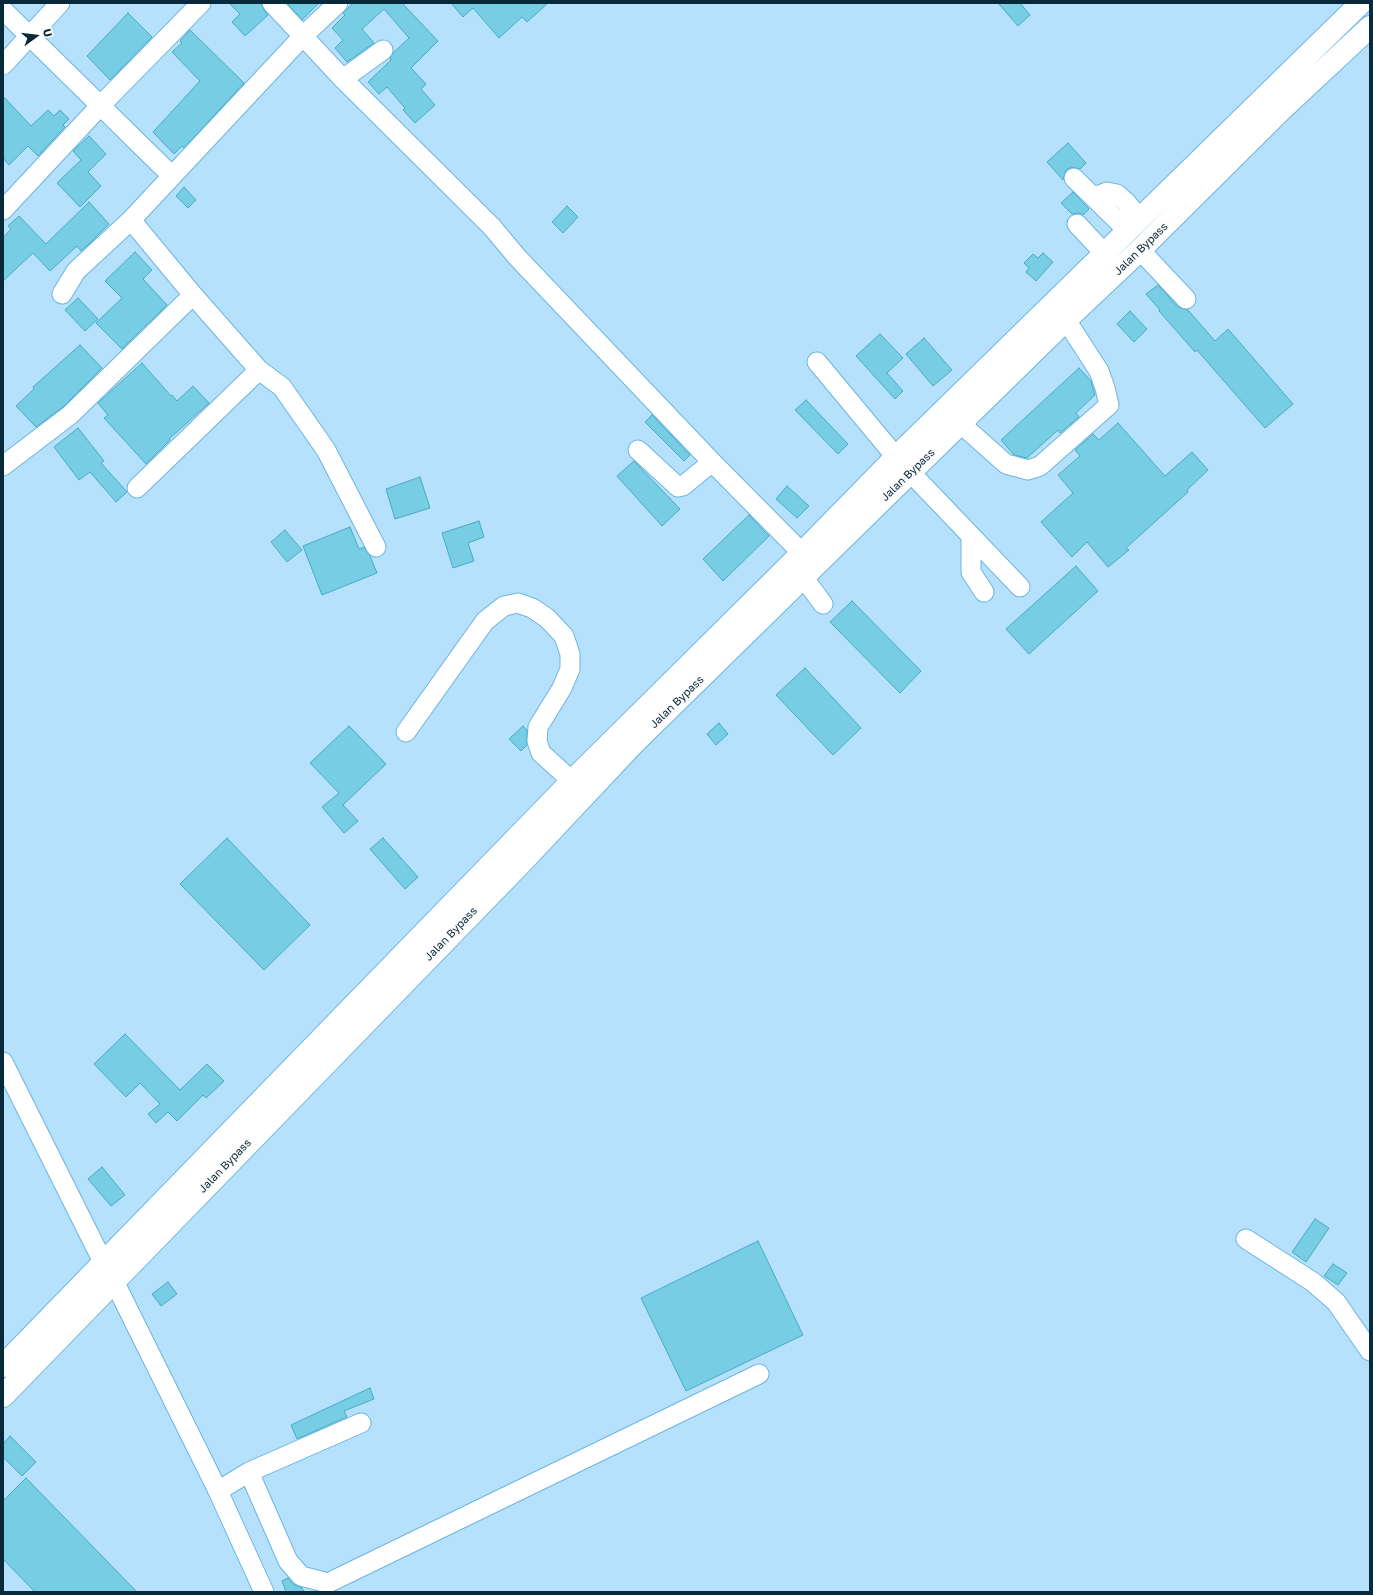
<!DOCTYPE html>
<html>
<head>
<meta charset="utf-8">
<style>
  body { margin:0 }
  #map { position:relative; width:1373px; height:1595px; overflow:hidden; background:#b6e1fc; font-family:"Golos Text",sans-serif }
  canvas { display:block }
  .frame { position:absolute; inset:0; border:4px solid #08293a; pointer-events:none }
  .north { position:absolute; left:16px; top:16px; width:40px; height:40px; -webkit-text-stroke:3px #fbfbfb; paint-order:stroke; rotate:75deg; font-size:11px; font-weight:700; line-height:16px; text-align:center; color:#08293a }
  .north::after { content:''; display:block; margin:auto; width:14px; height:18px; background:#08293a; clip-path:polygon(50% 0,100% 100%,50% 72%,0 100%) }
</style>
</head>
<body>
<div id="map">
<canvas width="1373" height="1595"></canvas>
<div class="frame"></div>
<div class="north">U</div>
</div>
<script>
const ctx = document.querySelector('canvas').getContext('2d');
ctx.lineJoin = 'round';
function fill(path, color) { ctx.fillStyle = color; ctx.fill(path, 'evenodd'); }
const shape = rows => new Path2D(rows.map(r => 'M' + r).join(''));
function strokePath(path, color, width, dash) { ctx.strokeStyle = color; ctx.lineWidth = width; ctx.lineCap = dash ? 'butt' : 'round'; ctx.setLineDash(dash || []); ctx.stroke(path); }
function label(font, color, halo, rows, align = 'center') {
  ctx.font = font + ' "Golos Text",sans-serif'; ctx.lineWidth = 4; ctx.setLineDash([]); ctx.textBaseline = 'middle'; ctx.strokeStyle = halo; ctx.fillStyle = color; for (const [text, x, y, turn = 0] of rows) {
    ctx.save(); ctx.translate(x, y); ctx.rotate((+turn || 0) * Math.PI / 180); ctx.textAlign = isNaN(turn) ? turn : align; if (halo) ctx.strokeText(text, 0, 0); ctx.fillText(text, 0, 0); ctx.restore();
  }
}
const building = shape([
  [229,3,261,3,264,10,268,15,245,36,232,22,240,14,229,3],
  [287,3,319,3,302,20,287,3],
  [353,3,402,3,438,41,411,68,426,84,421,89,435,105,415,123,403,110,405,108,387,87,379,94,368,82,391,60,390,58,393,53,409,38,384,9,362,29,374,43,347,62,335,48,343,40,332,28,345,15,343,13,353,3],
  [451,3,548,3,527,22,522,17,499,38,473,8,463,17,451,3],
  [998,3,1020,3,1030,15,1018,26,998,3],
  [128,13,152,37,110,80,87,56,128,13],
  [190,30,244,83,184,148,182,146,174,154,153,132,200,81,172,52,182,43,180,41,190,30],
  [3,96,31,126,48,110,54,116,60,110,69,119,63,125,65,127,38,156,28,146,9,165,3,158,3,96],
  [89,136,106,154,88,172,101,186,80,207,57,183,81,160,73,151,89,136],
  [1068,143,1086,163,1080,169,1071,167,1066,170,1063,180,1047,162,1068,143],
  [184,187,196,200,188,208,176,196,184,187],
  [1073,192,1089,209,1083,215,1080,213,1072,214,1061,203,1073,192],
  [89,202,109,224,89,244,81,251,77,246,50,271,33,253,3,281,3,238,11,229,8,226,19,216,46,244,89,202],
  [567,206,578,217,563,233,552,222,567,206],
  [135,252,152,270,143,279,167,305,122,349,96,323,122,298,105,281,135,252],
  [1043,253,1053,262,1036,281,1026,272,1029,268,1024,263,1033,254,1038,258,1043,253],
  [1158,285,1178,307,1188,310,1215,341,1228,329,1293,404,1265,428,1197,350,1195,352,1159,311,1160,310,1146,294,1158,285],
  [78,298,98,319,85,331,65,310,78,298],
  [1130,311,1147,329,1134,342,1117,324,1130,311],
  [880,334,903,358,887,373,903,391,895,399,856,356,880,334],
  [924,338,952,370,933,386,906,354,924,338],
  [80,345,102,368,63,407,36,427,16,406,34,389,33,387,80,345],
  [142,363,171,396,172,395,177,401,193,386,209,403,169,439,170,440,146,464,104,418,108,415,98,403,142,363],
  [1079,368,1091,381,1095,395,1076,413,1079,417,1060,433,1058,430,1027,458,1014,455,1001,440,1079,368],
  [806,400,848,444,838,454,795,410,806,400],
  [652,415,690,455,684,461,645,422,652,415],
  [1118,423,1165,476,1192,452,1208,470,1187,490,1188,492,1126,548,1129,550,1108,567,1087,542,1072,557,1041,522,1073,493,1058,475,1080,456,1075,450,1093,434,1099,440,1118,423],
  [78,428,104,461,101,463,127,492,116,502,90,472,79,480,54,447,78,428],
  [634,461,680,509,662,526,617,476,634,461],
  [420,477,430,508,395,519,386,489,420,477],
  [787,486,809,506,797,518,776,499,787,486],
  [749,515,769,536,723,581,703,559,749,515],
  [479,521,484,537,468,543,474,561,453,568,442,533,479,521],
  [350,527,359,549,364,547,370,556,377,573,322,595,303,546,350,527],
  [285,530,302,550,287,562,271,542,285,530],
  [1076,566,1098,591,1029,654,1006,629,1076,566],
  [852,601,921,671,900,693,830,622,852,601],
  [805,668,861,728,833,755,776,695,805,668],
  [719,723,728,734,716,745,707,734,719,723],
  [349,726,386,764,343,805,358,821,344,833,322,807,339,793,310,763,349,726],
  [523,726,527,730,527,745,521,751,509,739,523,726],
  [227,838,310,925,264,970,180,884,227,838],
  [383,838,418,877,405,889,370,849,383,838],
  [125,1034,180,1090,207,1064,224,1081,206,1098,203,1095,177,1121,168,1112,156,1123,148,1114,160,1104,140,1083,126,1097,94,1064,125,1034],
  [102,1167,125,1195,111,1206,88,1179,102,1167],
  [1315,1219,1329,1228,1306,1262,1292,1252,1315,1219],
  [758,1241,803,1335,686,1391,641,1298,758,1241],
  [1333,1264,1347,1273,1338,1285,1324,1276,1333,1264],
  [168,1282,177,1294,161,1306,152,1294,168,1282],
  [370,1388,374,1399,344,1411,347,1417,297,1439,291,1425,370,1388],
  [10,1436,36,1462,22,1476,3,1457,3,1444,10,1436],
  [26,1478,137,1592,35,1592,3,1559,3,1501,26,1478],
  [288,1578,293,1584,302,1588,304,1592,286,1592,282,1581,288,1578]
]);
fill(building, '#76cde4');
strokePath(building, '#46aac2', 1);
const minor = shape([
  [272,3,343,79,492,227,517,257,712,462,802,553],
  [3,10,171,175],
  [3,65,60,3],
  [343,79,383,50],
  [1074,178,1128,231],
  [1094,197,1107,192,1117,194,1126,202,1140,219],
  [3,210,100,106,201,3],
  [131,220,193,295,259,370,282,387,326,450,376,547],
  [1077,224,1105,254],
  [1140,250,1186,299],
  [62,294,76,271,131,220,304,35,338,3],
  [817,362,896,457],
  [961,424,1006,464,1028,470,1040,466,1109,405,1105,388,1099,371,1066,320],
  [638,450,678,487,683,486,712,462],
  [3,466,70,415,193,295],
  [911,473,1020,587],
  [137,488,259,370],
  [971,536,971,572,984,592],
  [803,577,823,604],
  [406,732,485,621,504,606,518,603,532,608,547,618,564,636,570,654,570,669,562,688,538,727,537,741,541,753,572,781],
  [3,1062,104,1264],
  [1246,1239,1313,1282,1336,1302,1370,1351],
  [114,1281,218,1491,264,1592],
  [249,1472,288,1561,301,1576,328,1583,759,1374],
  [218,1491,249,1472,361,1423]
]);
const highway = shape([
  [3,1366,572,781,802,553,896,457,1361,3],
  [3,1396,522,862,633,744,1066,320,1140,250,1280,111,1370,27]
]);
strokePath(minor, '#6bb5e2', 21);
strokePath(highway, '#6bb5e2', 24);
strokePath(minor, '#fff', 19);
strokePath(highway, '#fff', 22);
label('11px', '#08293a', '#fbfbfb', [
  ["Jalan Bypass",1141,249,-44],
  ["Jalan Bypass",908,475,-44],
  ["Jalan Bypass",677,702,-44],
  ["Jalan Bypass",451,934,-46],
  ["Jalan Bypass",225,1166,-46]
]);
</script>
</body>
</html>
